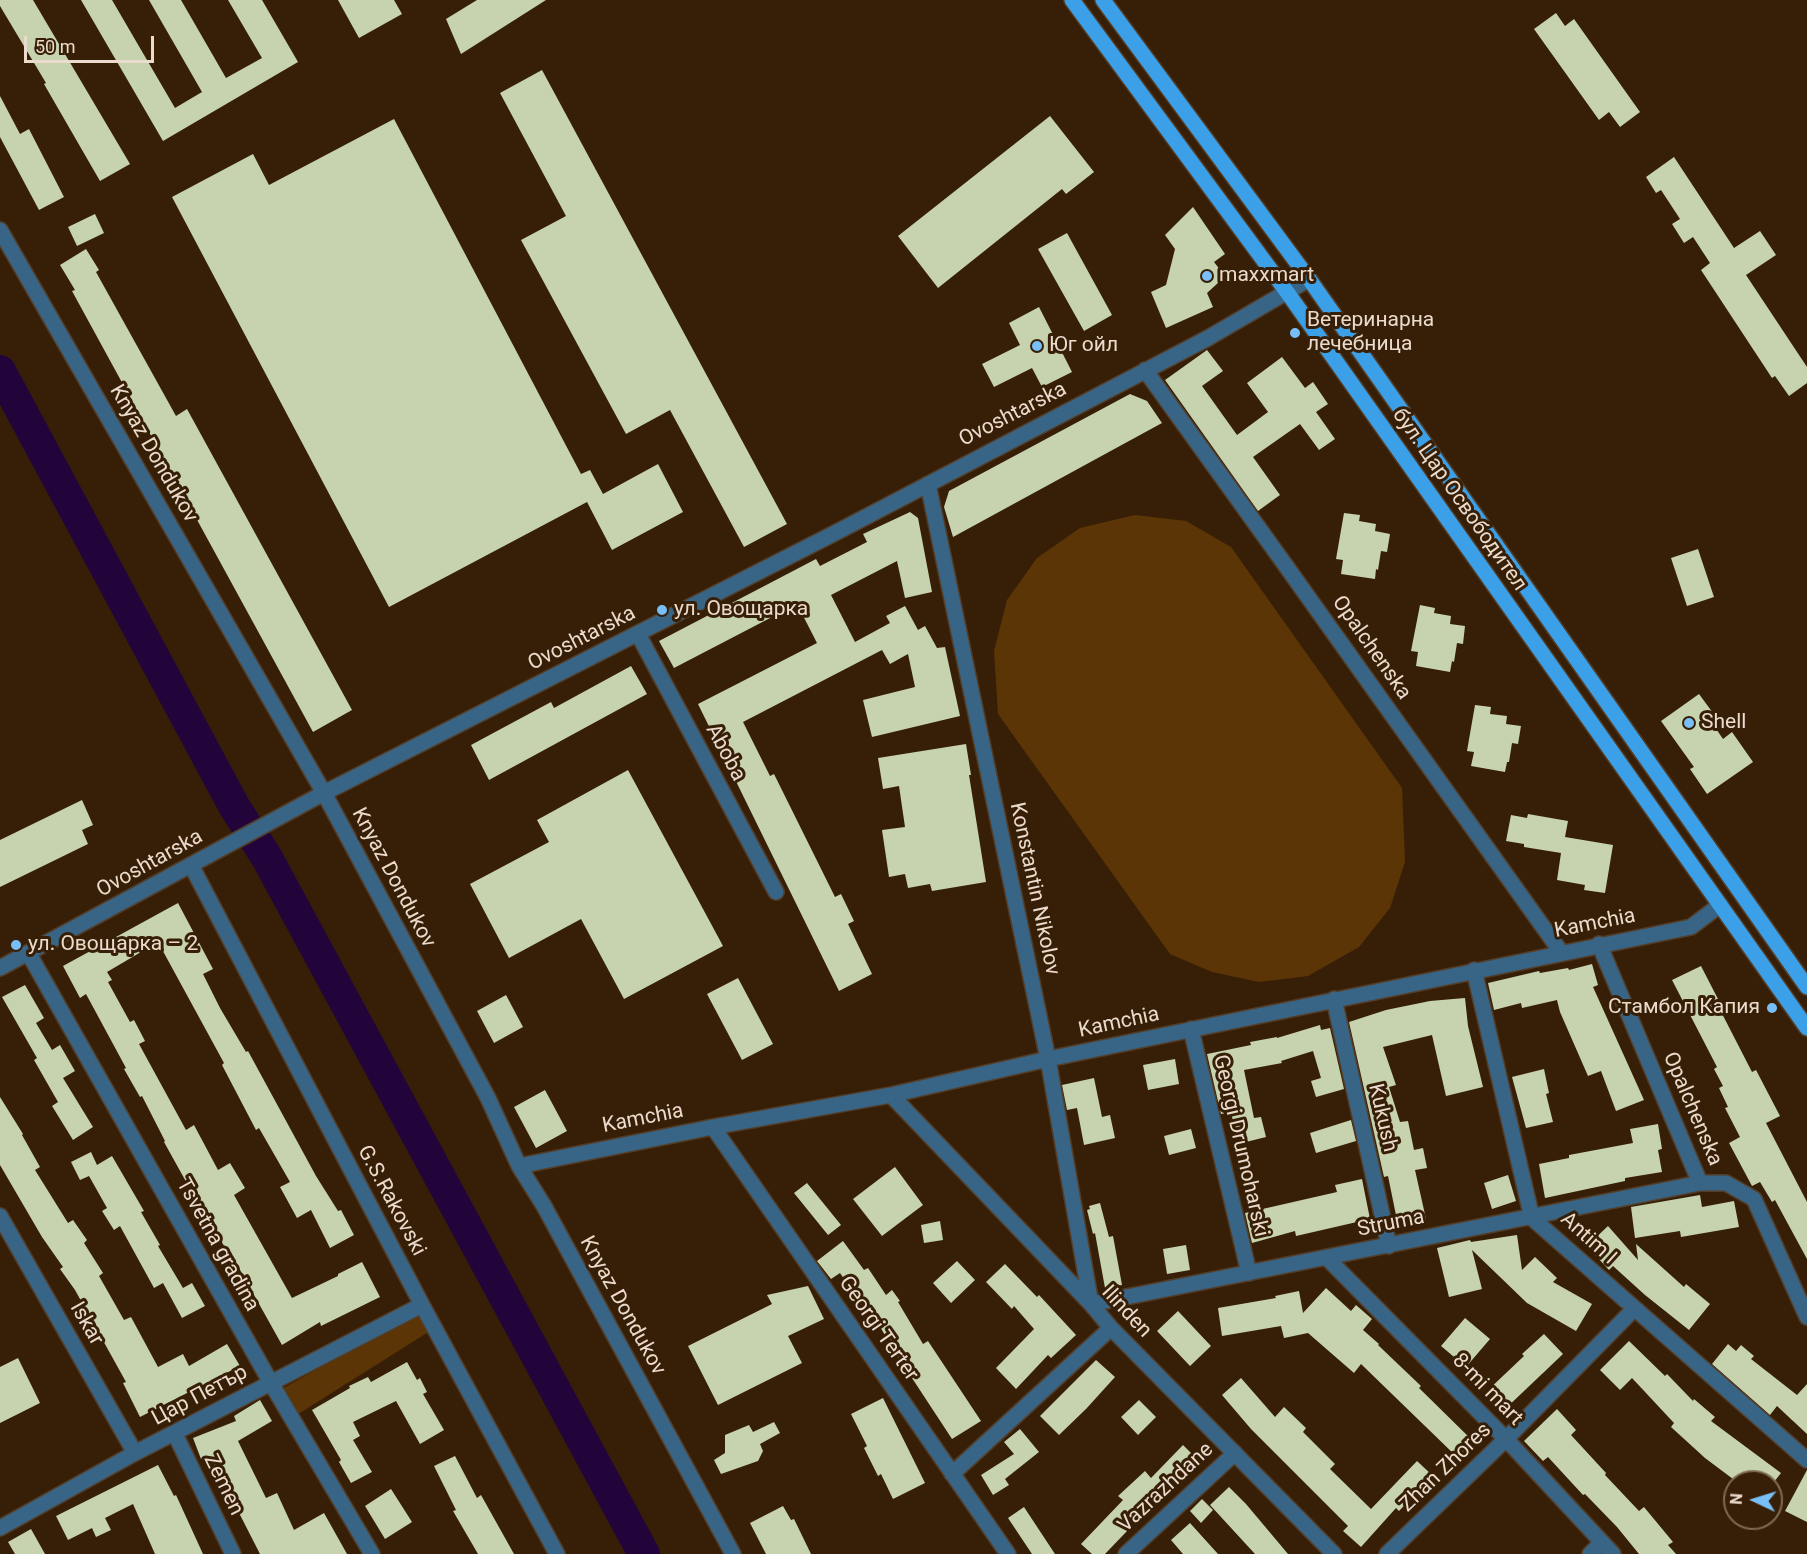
<!DOCTYPE html>
<html>
<head>
<meta charset="utf-8">
<style>
  body { margin:0 }
  #map { position:relative; width:1807px; height:1554px; overflow:hidden; background:#371f07; font-family:Roboto,sans-serif }
  canvas { display:block }
  .north { position:absolute; left:1723px; top:1470px; width:60px; height:60px; box-sizing:border-box; background:#371f07; border:2px solid #7f6a56; border-radius:50%; rotate:274deg; font-size:16px; font-weight:700; line-height:24px; text-align:center; color:#ebdbcd }
  .north::after { content:''; display:block; margin:auto; width:21px; height:27px; background:#78bff7; clip-path:polygon(50% 0,100% 100%,50% 72%,0 100%) }
  .scale { position:absolute; left:24px; top:36px; width:130px; height:27px; box-sizing:border-box; border:3px solid #ebdbcd; border-top:0; padding-left:8px; font-size:18px; line-height:21px; white-space:nowrap; color:#ebdbcd; -webkit-text-stroke:4px #371f07; paint-order:stroke }
</style>
</head>
<body>
<div id="map">
<canvas width="1807" height="1554"></canvas>
<div class="north">N</div>
<div class="scale">50 m</div>
</div>
<script>
const ctx = document.querySelector('canvas').getContext('2d');
ctx.lineJoin = 'round';
function fill(path, color) { ctx.fillStyle = color; ctx.fill(path, 'evenodd'); }
const shape = rows => new Path2D(rows.map(r => 'M' + r).join(''));
function strokePath(path, color, width, dash) { ctx.strokeStyle = color; ctx.lineWidth = width; ctx.lineCap = dash ? 'butt' : 'round'; ctx.setLineDash(dash || []); ctx.stroke(path); }
function label(font, color, halo, rows, align = 'center') {
  ctx.font = font + ' Roboto,sans-serif'; ctx.lineWidth = 6; ctx.setLineDash([]); ctx.textBaseline = 'middle'; ctx.strokeStyle = halo; ctx.fillStyle = color; for (const [text, x, y, turn = 0] of rows) {
    ctx.save(); ctx.translate(x, y); ctx.rotate((+turn || 0) * Math.PI / 180); ctx.textAlign = isNaN(turn) ? turn : align; if (halo) ctx.strokeText(text, 0, 0); ctx.fillText(text, 0, 0); ctx.restore();
  }
}
fill(shape([
  [1135,515,1186,521,1231,547,1402,788,1405,862,1390,908,1359,947,1308,976,1259,982,1212,972,1170,954,998,714,994,651,1007,600,1037,558,1080,528],
  [419,1312,430,1331,295,1416,280,1390]
]), '#5c3507');
strokePath(shape([
  [0,371,234,806,267,858,644,1554]
]), '#22043b', 32);
fill(shape([
  [0,0,33,0,130,164,100,181,44,84,46,83,0,6],
  [81,0,112,0,175,108,202,92,149,0,181,0,226,78,262,58,228,0,262,0,298,62,163,141],
  [338,0,394,0,402,14,359,38],
  [477,0,546,0,461,54,446,19],
  [1556,13,1565,26,1574,19,1640,112,1620,127,1609,112,1599,120,1534,29],
  [542,70,787,524,744,547,670,410,626,434,521,240,566,216,500,93],
  [0,96,20,134,29,129,64,197,39,210,0,137],
  [1050,116,1094,172,1066,194,1062,189,938,288,898,236],
  [394,119,581,474,590,470,603,494,658,464,683,512,612,550,587,502,389,607,172,197,253,154,269,185],
  [1674,157,1734,248,1760,231,1776,255,1746,275,1807,367,1807,383,1789,396,1775,376,1772,378,1701,270,1710,263,1693,237,1684,243,1672,224,1680,219,1661,190,1656,193,1646,177],
  [1193,207,1225,254,1214,262,1221,271,1219,282,1207,293,1213,307,1166,328,1151,292,1166,285,1175,249,1165,235],
  [95,214,104,233,77,246,68,227],
  [1067,233,1112,315,1084,331,1038,249],
  [86,249,99,270,96,272,176,416,187,409,352,710,313,732,72,291,75,290,60,265],
  [1039,307,1072,372,1042,387,1032,368,994,387,982,364,1020,345,1009,323],
  [1207,350,1223,371,1202,386,1237,435,1268,412,1247,383,1282,357,1305,388,1313,382,1328,404,1316,412,1335,439,1319,450,1300,424,1253,457,1280,495,1258,511,1165,380],
  [1130,394,1147,401,1162,423,953,537,944,507,949,491],
  [910,512,918,518,932,592,905,598,897,561,831,595,855,642,890,623,886,616,905,606,918,630,925,626,937,648,945,647,960,716,872,737,863,700,915,687,908,654,890,664,882,650,743,722,770,776,774,774,835,897,841,894,854,921,848,924,872,974,839,991,698,704,817,643,797,604,674,668,659,641,816,559,820,566,867,542,863,534],
  [1344,513,1360,515,1359,521,1376,524,1375,531,1390,534,1387,552,1381,551,1378,570,1376,569,1375,579,1341,574,1343,560,1336,559],
  [1698,549,1714,597,1687,606,1671,558],
  [1420,605,1435,608,1434,613,1451,616,1450,624,1465,626,1463,644,1457,643,1454,662,1452,661,1450,672,1416,666,1418,652,1411,651],
  [631,666,647,694,489,780,471,745,551,702,554,708],
  [1699,694,1713,713,1708,717,1723,739,1732,732,1753,762,1707,794,1690,769,1694,767,1661,721],
  [1475,705,1491,707,1490,714,1507,716,1506,724,1521,726,1518,744,1512,743,1509,762,1507,762,1505,772,1471,766,1474,752,1467,751],
  [966,744,971,775,969,775,986,882,932,891,930,884,908,888,905,874,889,877,882,830,905,827,899,786,883,789,878,758],
  [628,770,723,946,624,999,581,919,509,958,470,884,549,842,537,820],
  [82,800,93,825,82,830,88,844,0,887,0,840],
  [1528,814,1568,821,1565,837,1613,845,1605,893,1584,890,1585,885,1557,880,1561,853,1524,847,1524,844,1506,841,1511,815,1527,818],
  [178,903,213,969,203,974,220,1008,246,1052,248,1051,316,1176,338,1211,341,1210,354,1235,330,1248,311,1210,297,1218,280,1187,290,1182,259,1128,256,1130,222,1065,224,1063,158,942,107,972,112,980,108,982,130,1022,134,1020,145,1041,139,1044,186,1130,194,1125,218,1170,230,1163,245,1188,234,1195,292,1298,338,1276,338,1274,362,1262,380,1297,321,1326,320,1322,282,1345,230,1252,228,1253,205,1212,200,1215,184,1189,189,1187,164,1142,165,1141,142,1096,140,1097,124,1069,126,1068,86,994,80,998,63,966],
  [1592,964,1598,985,1593,987,1644,1100,1616,1111,1601,1071,1588,1076,1560,1012,1557,1000,1522,1008,1521,1003,1494,1010,1488,983,1539,971,1540,973,1568,968,1569,970],
  [1701,966,1718,999,1715,1000,1752,1072,1756,1070,1780,1116,1766,1123,1807,1202,1807,1259,1775,1200,1772,1202,1760,1182,1752,1186,1729,1143,1740,1137,1725,1108,1728,1107,1719,1088,1723,1086,1714,1069,1717,1067,1672,980],
  [738,978,773,1044,742,1060,707,994],
  [25,985,44,1018,36,1023,52,1050,60,1045,75,1071,63,1078,93,1127,73,1140,52,1106,58,1102,34,1060,37,1058,2,997],
  [506,995,523,1027,494,1043,477,1011],
  [1465,998,1468,1026,1483,1087,1446,1096,1432,1035,1383,1047,1396,1085,1389,1087,1400,1122,1408,1121,1414,1150,1423,1148,1427,1168,1415,1170,1426,1219,1398,1225,1388,1176,1384,1177,1349,1022,1386,1010,1430,1001],
  [1320,1025,1321,1030,1330,1028,1344,1089,1316,1097,1311,1081,1321,1078,1313,1051,1281,1061,1282,1063,1244,1070,1254,1118,1261,1117,1266,1137,1238,1144,1231,1112,1221,1114,1207,1054,1251,1045,1250,1042,1277,1037,1277,1038],
  [1175,1059,1179,1084,1148,1090,1143,1065],
  [1544,1069,1549,1093,1546,1094,1553,1122,1526,1128,1512,1077],
  [1094,1078,1102,1117,1110,1115,1115,1138,1084,1145,1077,1108,1067,1110,1062,1085],
  [545,1090,567,1131,536,1148,514,1107],
  [0,1097,23,1134,22,1135,40,1167,35,1170,68,1223,73,1220,87,1240,84,1243,103,1273,99,1276,124,1320,131,1317,158,1367,183,1354,189,1366,227,1344,240,1366,140,1417,123,1383,126,1382,75,1290,60,1269,63,1267,42,1237,0,1165],
  [1351,1120,1356,1141,1316,1153,1310,1133],
  [1658,1124,1662,1149,1658,1150,1662,1172,1625,1178,1625,1181,1545,1198,1539,1164,1569,1158,1569,1155,1633,1143,1630,1129],
  [1191,1129,1196,1148,1169,1155,1164,1136],
  [91,1152,97,1165,112,1156,144,1211,141,1212,160,1245,158,1246,183,1288,192,1283,205,1306,182,1318,163,1283,154,1288,120,1226,114,1230,102,1211,107,1208,89,1176,80,1180,71,1162],
  [895,1167,923,1205,882,1236,853,1199],
  [1508,1175,1516,1201,1492,1209,1484,1183],
  [1362,1179,1370,1219,1296,1236,1295,1231,1252,1243,1245,1213,1337,1192,1335,1185],
  [807,1183,841,1225,828,1235,794,1193],
  [1700,1195,1702,1207,1734,1201,1739,1227,1681,1237,1680,1231,1635,1238,1631,1207],
  [1100,1203,1109,1237,1113,1236,1122,1285,1105,1288,1095,1233,1093,1234,1087,1210,1090,1209,1089,1206],
  [940,1221,943,1240,924,1243,921,1225],
  [1608,1226,1638,1260,1636,1244,1684,1287,1686,1284,1710,1304,1689,1330,1645,1295,1613,1266,1609,1270,1587,1246],
  [1517,1235,1522,1270,1535,1257,1557,1278,1553,1282,1592,1304,1576,1331,1527,1303,1472,1250,1482,1289,1449,1297,1437,1248,1470,1240,1471,1242],
  [843,1241,864,1270,868,1268,886,1295,892,1290,900,1301,898,1302,923,1344,928,1341,981,1421,952,1439,891,1346,866,1302,862,1305,840,1273,831,1279,817,1261],
  [1186,1245,1190,1270,1167,1274,1163,1249],
  [957,1261,975,1280,951,1303,933,1283],
  [1005,1264,1037,1297,1039,1295,1076,1335,1051,1358,1048,1355,1016,1389,996,1368,1034,1329,1014,1306,1012,1309,986,1282],
  [808,1286,824,1319,788,1336,802,1363,718,1405,688,1346,772,1304,767,1295],
  [1326,1288,1351,1311,1356,1305,1372,1319,1363,1330,1379,1344,1378,1345,1421,1386,1419,1388,1474,1442,1458,1458,1361,1364,1354,1373,1308,1333,1284,1338,1281,1326,1222,1336,1218,1308,1276,1298,1275,1296,1299,1291,1303,1313],
  [1178,1311,1211,1346,1190,1366,1157,1331],
  [1465,1318,1490,1339,1466,1367,1441,1346],
  [1544,1334,1563,1354,1503,1411,1486,1392,1524,1356,1522,1354],
  [1629,1341,1665,1376,1667,1374,1693,1401,1694,1399,1715,1417,1711,1421,1781,1473,1774,1482,1737,1482,1705,1458,1671,1427,1674,1423,1632,1378,1620,1390,1600,1370],
  [1728,1344,1736,1351,1741,1345,1754,1356,1751,1359,1797,1395,1807,1384,1807,1434,1777,1406,1770,1415,1712,1364],
  [18,1358,40,1403,0,1423,0,1367],
  [1096,1360,1115,1377,1086,1409,1059,1435,1040,1416],
  [407,1362,417,1380,420,1378,427,1392,423,1394,444,1430,420,1444,396,1401,353,1422,360,1436,353,1440,372,1472,351,1483,339,1462,341,1460,312,1410,350,1388,349,1386,368,1377,371,1382],
  [1241,1378,1275,1417,1284,1407,1306,1428,1303,1432,1335,1464,1330,1469,1371,1509,1417,1461,1433,1476,1399,1511,1396,1508,1361,1547,1343,1531,1348,1526,1251,1429,1222,1395],
  [883,1398,925,1483,893,1499,881,1474,878,1476,864,1448,867,1446,851,1414],
  [260,1400,272,1421,238,1441,266,1498,277,1493,294,1530,324,1513,347,1554,260,1554,210,1456,201,1459,193,1438,236,1421,234,1416],
  [1139,1400,1156,1417,1138,1435,1121,1417],
  [1557,1409,1576,1430,1571,1435,1606,1473,1605,1475,1639,1511,1644,1507,1673,1542,1668,1545,1676,1554,1639,1554,1617,1527,1585,1494,1583,1495,1548,1457,1543,1461,1524,1441],
  [774,1422,780,1433,760,1444,763,1451,758,1461,721,1474,714,1460,725,1453,725,1435,749,1425,753,1432],
  [1020,1429,1039,1452,1005,1479,1009,1485,993,1495,981,1475,1014,1454,1004,1442],
  [1183,1445,1200,1462,1184,1478,1181,1474,1125,1527,1128,1530,1105,1554,1092,1554,1081,1544,1123,1500,1118,1496,1145,1471,1151,1478],
  [455,1456,477,1498,481,1495,514,1554,478,1554,453,1511,456,1510,434,1466],
  [158,1465,174,1496,176,1495,203,1554,155,1554,133,1504,105,1518,111,1530,96,1537,92,1528,68,1540,56,1516],
  [1807,1470,1807,1522,1785,1511],
  [1229,1487,1246,1504,1288,1554,1255,1554,1210,1505],
  [391,1489,412,1522,385,1539,365,1506],
  [1202,1499,1213,1510,1201,1523,1190,1511],
  [783,1506,791,1520,794,1519,811,1554,766,1554,750,1523],
  [1024,1507,1055,1554,1032,1554,1008,1518],
  [1190,1523,1218,1554,1183,1554,1171,1540],
  [31,1529,45,1554,15,1554,8,1542]
]), '#c6d3ae');
const minor = shape([
  [0,230,324,793,488,1098,519,1166,544,1206,733,1554],
  [1145,370,1286,566,1561,952],
  [928,484,1048,1059,1091,1304,1700,1183],
  [638,634,776,892],
  [191,865,422,1305,557,1554],
  [1599,944,1700,1183,1726,1183,1754,1199,1807,1317],
  [29,954,271,1383,372,1554],
  [0,968,324,793,835,533,1208,338,1309,279],
  [1474,970,1532,1218,1807,1460],
  [1334,999,1389,1246],
  [1191,1029,1249,1273],
  [891,1095,1091,1304,1111,1328,1334,1554],
  [713,1127,1008,1554],
  [519,1166,713,1127,891,1095,1048,1059,1691,927,1720,905],
  [0,1216,135,1453],
  [1327,1258,1506,1439,1613,1554],
  [175,1434,233,1554],
  [952,1474,1111,1328],
  [0,1528,135,1453,422,1305],
  [1126,1554,1235,1453],
  [1387,1554,1506,1439,1634,1309],
  [1590,1554,1602,1542]
]);
const major = shape([
  [1072,0,1287,292,1807,1028],
  [1103,0,1309,279,1807,987]
]);
strokePath(minor, '#543d27', 18);
strokePath(major, '#543d27', 18);
strokePath(minor, '#386486', 15);
strokePath(major, '#3ba0e7', 15);
for (const [x, y, r, color] of [
  [1207,276,6,"#78bff7"],
  [1295,333,6,"#78bff7"],
  [1037,346,6,"#78bff7"],
  [662,610,6,"#78bff7"],
  [1689,723,6,"#78bff7"],
  [16,945,6,"#78bff7"],
  [1772,1008,6,"#78bff7"]
]) { const dot = new Path2D(); dot.arc(x, y, r, 0, 2 * Math.PI); ctx.fillStyle = color; ctx.fill(dot); strokePath(dot, '#371f07', 2); }
label('21px', '#ebdbcd', '#371f07', [
  ["maxxmart",1219,276],
  ["Ветеринарна",1307,321],
  ["лечебница",1307,345],
  ["Юг ойл",1049,346],
  ["ул. Овощарка",674,610],
  ["Shell",1701,723],
  ["ул. Овощарка – 2",28,945],
  ["Стамбол Капия",1760,1008,"right"]
], 'left');
label('21px', '#ebdbcd', '#371f07', [
  ["Ovoshtarska",1013,415,-27],
  ["Knyaz Dondukov",153,454,60],
  ["бул. Цар Освободител",1459,500,55],
  ["Ovoshtarska",582,639,-27],
  ["Opalchenska",1371,648,55],
  ["Aboba",725,753,62],
  ["Ovoshtarska",150,864,-29],
  ["Knyaz Dondukov",393,878,62],
  ["Konstantin Nikolov",1034,889,78],
  ["Kamchia",1595,924,-11],
  ["Kamchia",1119,1023,-12],
  ["Opalchenska",1692,1109,67],
  ["Kukush",1382,1118,77],
  ["Kamchia",643,1119,-11],
  ["Georgi Drumoharski",1240,1146,77],
  ["G.S.Rakovski",391,1201,62],
  ["Struma",1391,1224,-11],
  ["Antim I",1588,1239,42],
  ["Tsvetna gradina",217,1245,61],
  ["Knyaz Dondukov",622,1306,61],
  ["Ilinden",1126,1312,47],
  ["Iskar",86,1324,60],
  ["Georgi Terter",878,1329,55],
  ["8-mi mart",1487,1390,46],
  ["Цар Петър",200,1396,-28],
  ["Zhan Zhores",1446,1468,-44],
  ["Zemen",223,1485,64],
  ["Vazrazhdane",1166,1488,-43]
]);
</script>
</body>
</html>
